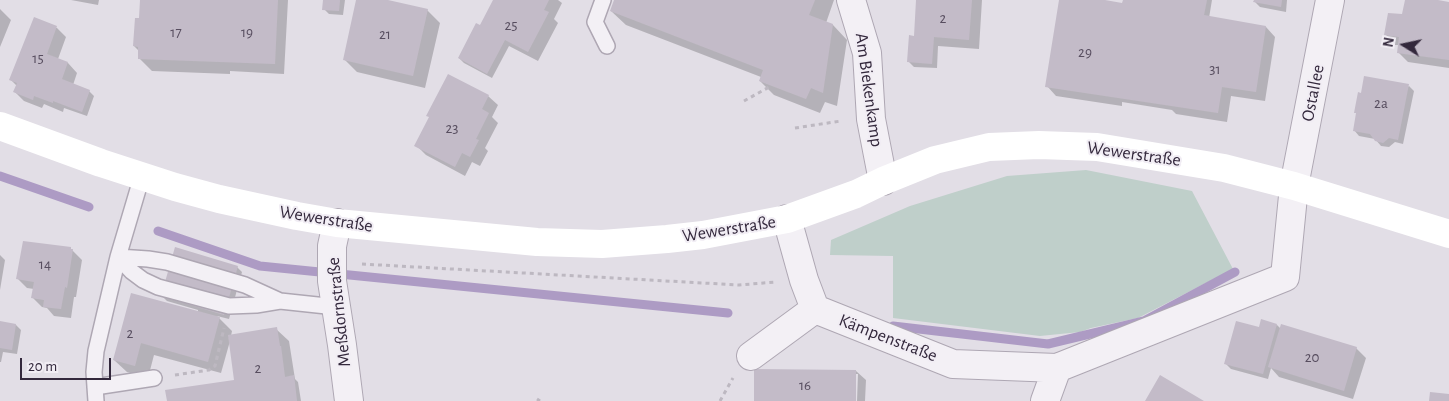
<!DOCTYPE html>
<html>
<head>
<meta charset="utf-8">
<style>
  body { margin:0 }
  #map { position:relative; width:1449px; height:401px; overflow:hidden; background:#e2dee6; font-family:"Alegreya Sans",sans-serif }
  canvas { display:block }
  .north { position:absolute; left:1379px; top:20px; width:50px; height:50px; -webkit-text-stroke:4px #f1edf4; paint-order:stroke; rotate:280deg; font-size:14px; font-weight:700; line-height:20px; text-align:center; color:#33283c }
  .north::after { content:''; display:block; margin:auto; width:18px; height:22px; background:#33283c; clip-path:polygon(50% 0,100% 100%,50% 72%,0 100%) }
  .scale { position:absolute; left:20px; top:358px; width:91px; height:22px; box-sizing:border-box; border:2px solid #33283c; border-top:0; padding-left:6px; font-size:15px; line-height:18px; white-space:nowrap; color:#33283c; -webkit-text-stroke:4px #f1edf4; paint-order:stroke }
</style>
</head>
<body>
<div id="map">
<canvas width="1449" height="401"></canvas>
<div class="north">N</div>
<div class="scale">20 m</div>
</div>
<script>
const ctx = document.querySelector('canvas').getContext('2d');
ctx.lineJoin = 'round';
function fill(path, color) { ctx.fillStyle = color; ctx.fill(path, 'evenodd'); }
const shape = rows => new Path2D(rows.map(r => 'M' + r).join(''));
function strokePath(path, color, width, dash) { ctx.strokeStyle = color; ctx.lineWidth = width; ctx.lineCap = dash ? 'butt' : 'round'; ctx.setLineDash(dash || []); ctx.stroke(path); }
function label(font, color, halo, rows, align = 'center') {
  ctx.font = font + ' "Alegreya Sans",sans-serif'; ctx.lineWidth = 4; ctx.setLineDash([]); ctx.textBaseline = 'middle'; ctx.strokeStyle = halo; ctx.fillStyle = color; for (const [text, x, y, turn = 0] of rows) {
    ctx.save(); ctx.translate(x, y); ctx.rotate((+turn || 0) * Math.PI / 180); ctx.textAlign = isNaN(turn) ? turn : align; if (halo) ctx.strokeText(text, 0, 0); ctx.fillText(text, 0, 0); ctx.restore();
  }
}
fill(shape([
  [1086,170,1192,191,1233,269,1138,318,1091,328,1080,332,1040,336,893,318,893,256,830,255,831,240,910,206,1007,176]
]), '#bfcfca');
fill(shape([
  [71,0,99,0,98,5],
  [141,0,288,0,284,74,230,71,230,74,152,71,139,58,139,51,134,46,140,19],
  [324,0,345,0,343,15,329,14,324,9],
  [357,0,383,0,427,10,440,23,425,88,357,72,344,59],
  [494,0,558,0,562,3,554,19,558,23,538,61,509,46,492,78,464,63,459,58,480,26],
  [616,0,834,0,826,23,833,25,847,40,837,106,825,102,820,113,774,95,760,81,761,77,626,25,611,11],
  [917,0,982,0,979,49,938,46,937,68,914,67,909,62,917,37],
  [1061,0,1097,0,1123,4,1124,0,1212,0,1209,18,1266,27,1275,37,1265,101,1231,96,1227,122,1176,114,1172,110,1122,102,1122,106,1056,96,1047,86],
  [1255,0,1287,0,1286,12,1260,7,1255,2],
  [1406,0,1429,0,1449,3,1449,68,1408,62,1398,52,1400,45,1395,45,1386,35,1403,16],
  [0,9,11,20,0,47],
  [35,19,57,28,66,37,58,59,68,63,77,73,73,85,89,91,94,96,87,116,64,108,63,112,44,104,42,108,24,101,15,92,17,86,11,80],
  [1409,86,1414,91,1403,144,1395,142,1389,147,1381,146,1375,139,1359,136,1354,130],
  [488,96,498,105,492,117,498,123,485,148,488,151,480,166,472,162,465,176,426,155,416,145],
  [70,248,82,260,76,297,74,297,71,318,54,316,47,308,42,307,33,298,34,289,27,288,17,278],
  [0,255,5,260,0,290],
  [237,267,242,272,229,319,217,316,232,331,231,336,276,329,289,341,295,379,298,382,301,401,168,401,236,381,230,341,221,373,154,355,148,378,127,372,114,360,132,295,198,313,198,310,167,301,162,296],
  [0,322,16,325,21,330,17,354,3,352,1,362,0,362],
  [1277,325,1281,329,1356,348,1366,358,1353,399,1279,377,1271,368,1268,379,1231,369,1226,364,1260,329],
  [856,371,866,380,865,401,857,401,858,374,855,374,855,401,756,401]
]), '#0003');
strokePath(shape([
  [0,176,89,207],
  [158,231,260,266,728,313],
  [893,326,1048,344,1144,321,1235,272]
]), '#ad9bc4', 9);
fill(shape([
  [140,0,278,0,275,64,138,59,138,47,133,46,135,18,139,18],
  [323,0,340,0,339,11,322,10],
  [356,0,388,0,428,9,413,76,343,60],
  [493,0,549,0,544,10,549,12,528,52,505,40,487,74,458,58,476,23,480,25],
  [614,0,815,0,809,15,833,24,823,93,811,88,806,99,759,81,763,70,610,11],
  [916,0,972,0,969,40,934,37,932,64,907,62,909,35,914,36],
  [1059,0,1105,0,1122,3,1123,0,1207,0,1204,15,1266,26,1256,92,1222,87,1218,113,1045,87],
  [1254,0,1282,0,1281,7,1253,2],
  [1405,0,1438,0,1449,2,1449,60,1397,53,1399,37,1384,35,1388,13,1402,14],
  [34,17,57,26,47,54,68,62,62,79,90,90,82,112,53,101,53,103,34,96,33,100,13,92,17,83,9,80],
  [448,74,489,95,482,109,489,113,476,139,479,140,470,157,462,153,455,167,414,146,429,117,426,116],
  [1364,76,1409,84,1398,140,1389,138,1383,143,1375,141,1370,134,1353,131,1356,113,1354,113,1358,92,1361,93],
  [23,241,71,247,71,249,73,249,67,288,65,287,61,309,43,307,44,300,31,298,34,282,16,279],
  [175,247,238,266,224,315,161,296],
  [131,293,220,317,208,362,141,343,135,366,113,360],
  [1261,319,1277,324,1263,374,1224,364,1236,321,1259,327],
  [0,321,16,324,12,350,0,348],
  [1281,324,1357,347,1344,391,1268,367],
  [277,327,280,346,281,346,285,377,294,375,297,401,167,401,165,390,234,380,228,335],
  [754,369,856,370,856,401,754,401],
  [1160,375,1204,401,1145,401],
  [1430,392,1449,394,1449,401,1429,401]
]), '#c3bbc8');
const lane = shape([
  [603,0,595,22,607,46],
  [142,176,118,257,131,271,143,280,158,287,229,306,256,305,280,301,336,307],
  [95,387,154,378],
  [96,401,94,372,96,351,118,257,148,259,167,262,245,285,280,301]
]);
const street = shape([
  [851,0,867,53,871,119,883,181],
  [787,219,804,280,815,309,953,364,1057,368,1285,277,1294,186,1330,0],
  [337,223,332,246,332,281,342,345,349,401],
  [751,356,815,309],
  [1045,401,1057,368]
]);
strokePath(lane, '#aea7b3', 18);
strokePath(street, '#aea7b3', 30);
strokePath(shape([
  [744,101,771,86],
  [795,128,841,121],
  [362,264,739,285,775,282],
  [175,375,209,370,215,366,224,328],
  [537,399,540,401],
  [720,401,733,378]
]), '#bdb8c1', 3, [4, 4]);
strokePath(lane, '#f3f0f5', 15);
strokePath(street, '#f3f0f5', 28);
strokePath(shape([
  [0,126,101,163,175,187,219,199,297,216,337,223,537,242,602,244,667,239,703,235,787,219,856,194,883,181,935,160,989,147,1039,145,1097,147,1224,168,1294,186,1449,234]
]), '#fff', 28);
label('15px', '#574d5f', null, [
  ["2",943,18],
  ["25",511,25],
  ["17",176,32],
  ["19",247,32],
  ["21",385,34],
  ["29",1085,52],
  ["15",38,58],
  ["31",1215,69],
  ["2a",1381,103],
  ["23",452,128],
  ["14",45,264],
  ["2",130,333],
  ["20",1312,357],
  ["2",258,368],
  ["16",805,385]
]);
label('18px', '#33283c', '#f1edf4', [
  ["Am Biekenkamp",869,90,82],
  ["Ostallee",1313,93,-79],
  ["Wewerstraße",1134,154,8],
  ["Wewerstraße",326,219,9],
  ["Wewerstraße",729,229,-9],
  ["Meßdornstraße",339,312,-96],
  ["Kämpenstraße",888,338,21]
]);
</script>
</body>
</html>
